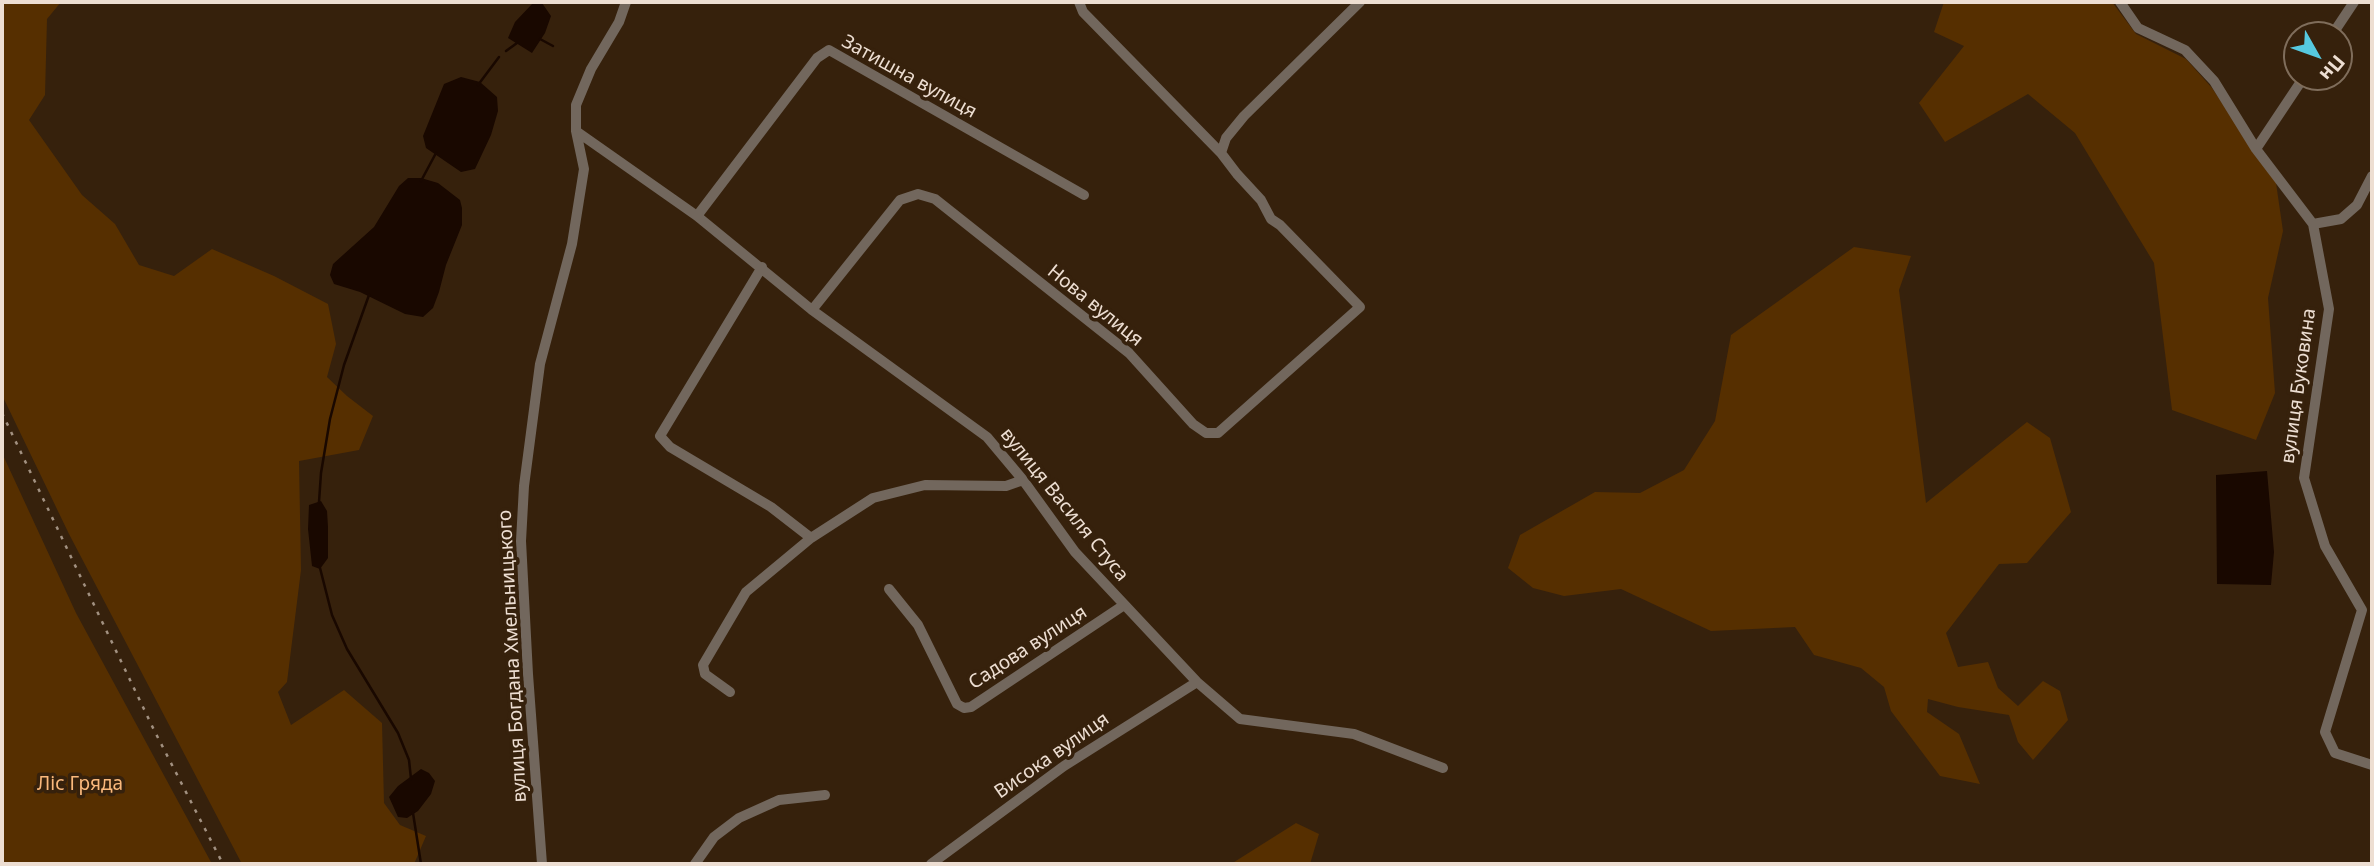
<!DOCTYPE html>
<html>
<head>
<meta charset="utf-8">
<style>
  body { margin:0 }
  #map { position:relative; width:2374px; height:866px; overflow:hidden; background:#36210c; font-family:"Noto Sans",sans-serif }
  canvas { display:block }
  .frame { position:absolute; inset:0; border:4px solid #edded2; pointer-events:none }
  .north { position:absolute; left:2283px; top:21px; width:70px; height:70px; box-sizing:border-box; background:#36210c; border:2px solid #7f6d5b; border-radius:50%; rotate:130deg; font-size:19px; font-weight:700; line-height:28px; text-align:center; color:#edded2 }
  .north::after { content:''; display:block; margin:auto; width:24px; height:32px; background:#56c9e0; clip-path:polygon(50% 0,100% 100%,50% 72%,0 100%) }
</style>
</head>
<body>
<div id="map">
<canvas width="2374" height="866"></canvas>
<div class="frame"></div>
<div class="north">Пн</div>
</div>
<script>
const ctx = document.querySelector('canvas').getContext('2d');
ctx.lineJoin = 'round';
function fill(path, color) { ctx.fillStyle = color; ctx.fill(path, 'evenodd'); }
const shape = rows => new Path2D(rows.map(r => 'M' + r).join(''));
function strokePath(path, color, width, dash) { ctx.strokeStyle = color; ctx.lineWidth = width; ctx.lineCap = dash ? 'butt' : 'round'; ctx.setLineDash(dash || []); ctx.stroke(path); }
function label(font, color, halo, rows, align = 'center') {
  ctx.font = font + ' "Noto Sans",sans-serif'; ctx.lineWidth = 7; ctx.setLineDash([]); ctx.textBaseline = 'middle'; ctx.strokeStyle = halo; ctx.fillStyle = color; for (const [text, x, y, turn = 0] of rows) {
    ctx.save(); ctx.translate(x, y); ctx.rotate((+turn || 0) * Math.PI / 180); ctx.textAlign = isNaN(turn) ? turn : align; if (halo) ctx.strokeText(text, 0, 0); ctx.fillText(text, 0, 0); ctx.restore();
  }
}
fill(shape([
  [2,2,61,2,47,19,45,95,29,120,82,195,115,224,139,265,174,276,212,249,274,276,328,304,336,344,327,377,347,396,373,416,359,450,299,461,301,570,287,682,278,692,291,725,344,690,382,723,384,803,400,825,426,836,414,864,242,864,69,534,2,395],
  [1944,2,2112,2,2136,34,2186,59,2212,88,2276,183,2283,231,2268,298,2275,393,2256,440,2172,410,2154,263,2075,133,2028,94,1945,142,1919,103,1964,46,1934,32],
  [1854,247,1911,256,1899,290,1926,503,2027,422,2050,438,2071,512,2027,563,1999,564,1946,633,1958,667,1988,662,1998,688,2018,706,2043,681,2060,691,2068,720,2033,760,2018,742,2009,715,1958,707,1928,699,1927,712,1959,734,1980,784,1940,776,1891,711,1884,687,1861,668,1814,655,1795,627,1711,631,1621,589,1564,596,1533,588,1508,568,1520,535,1595,492,1640,493,1684,470,1715,421,1731,335],
  [2,453,76,613,212,864,2,864],
  [1296,823,1319,834,1310,864,1231,864]
]), '#562f00');
fill(shape([
  [533,3,542,3,551,16,545,33,532,53,508,38,515,22],
  [461,77,480,82,497,97,498,111,491,135,475,169,461,172,426,148,423,136,444,84],
  [408,178,421,178,438,183,460,200,462,208,462,225,446,265,439,292,433,308,423,317,405,314,360,292,334,284,330,275,333,264,374,227,399,186],
  [2267,471,2274,552,2271,585,2217,584,2216,475],
  [321,501,327,511,328,527,328,558,320,569,312,566,308,529,309,505],
  [421,769,429,773,435,781,431,794,418,811,407,818,398,817,389,797,398,786]
]), '#190800');
strokePath(shape([
  [540,39,553,46],
  [506,51,517,43],
  [478,85,499,57],
  [421,181,436,153],
  [319,502,321,473,330,419,344,365,369,295],
  [320,568,332,615,347,649,398,733,409,760,411,779],
  [413,813,421,864]
]), '#190800', 2.5);
strokePath(shape([
  [2120,2,2138,28,2185,50,2214,81,2256,149,2313,224,2329,309,2304,478,2325,546,2362,610,2325,732,2335,753,2372,765],
  [2332,35,2354,2],
  [576,131,697,216,812,310,987,437,1023,480,1075,552,1197,682,1240,719,1354,734,1443,768],
  [2256,149,2304,77],
  [1221,153,1226,138,1244,116,1360,2],
  [697,216,817,58,829,50,1084,195],
  [2313,224,2341,219,2357,205,2372,176],
  [762,267,660,436,670,447,771,507,811,538],
  [812,310,900,200,918,194,935,199,1129,353,1193,424,1206,433,1218,433,1360,307,1280,225,1271,219,1261,200,1237,174,1221,153,1083,12,1079,2],
  [889,589,918,625,957,704,964,708,971,707,1124,605],
  [730,692,705,674,703,665,746,592,811,538,873,498,925,485,1006,486,1023,480],
  [542,864,528,674,521,541,524,486,540,364,572,244,584,169,576,131,576,105,591,69,619,22,626,2],
  [695,864,714,837,739,818,779,800,825,795],
  [931,864,1064,766,1197,682]
]), '#72675d', 10);
strokePath(shape([
  [2,413,154,730,223,864]
]), '#a29181', 2.5, [3.5, 7]);
label('19px', '#edded2', '#36210c', [
  ["Затишна вулиця",909,77,29],
  ["Нова вулиця",1095,306,39],
  ["вулиця Буковина",2299,386,-82],
  ["вулиця Василя Стуса",1064,505,51],
  ["Садова вулиця",1028,648,-33],
  ["вулиця Богдана Хмельницького",513,656,-93],
  ["Висока вулиця",1052,756,-35]
]);
label('19px', '#fbb97c', '#36210c', [
  ["Ліс Гряда",80,785]
]);
</script>
</body>
</html>
